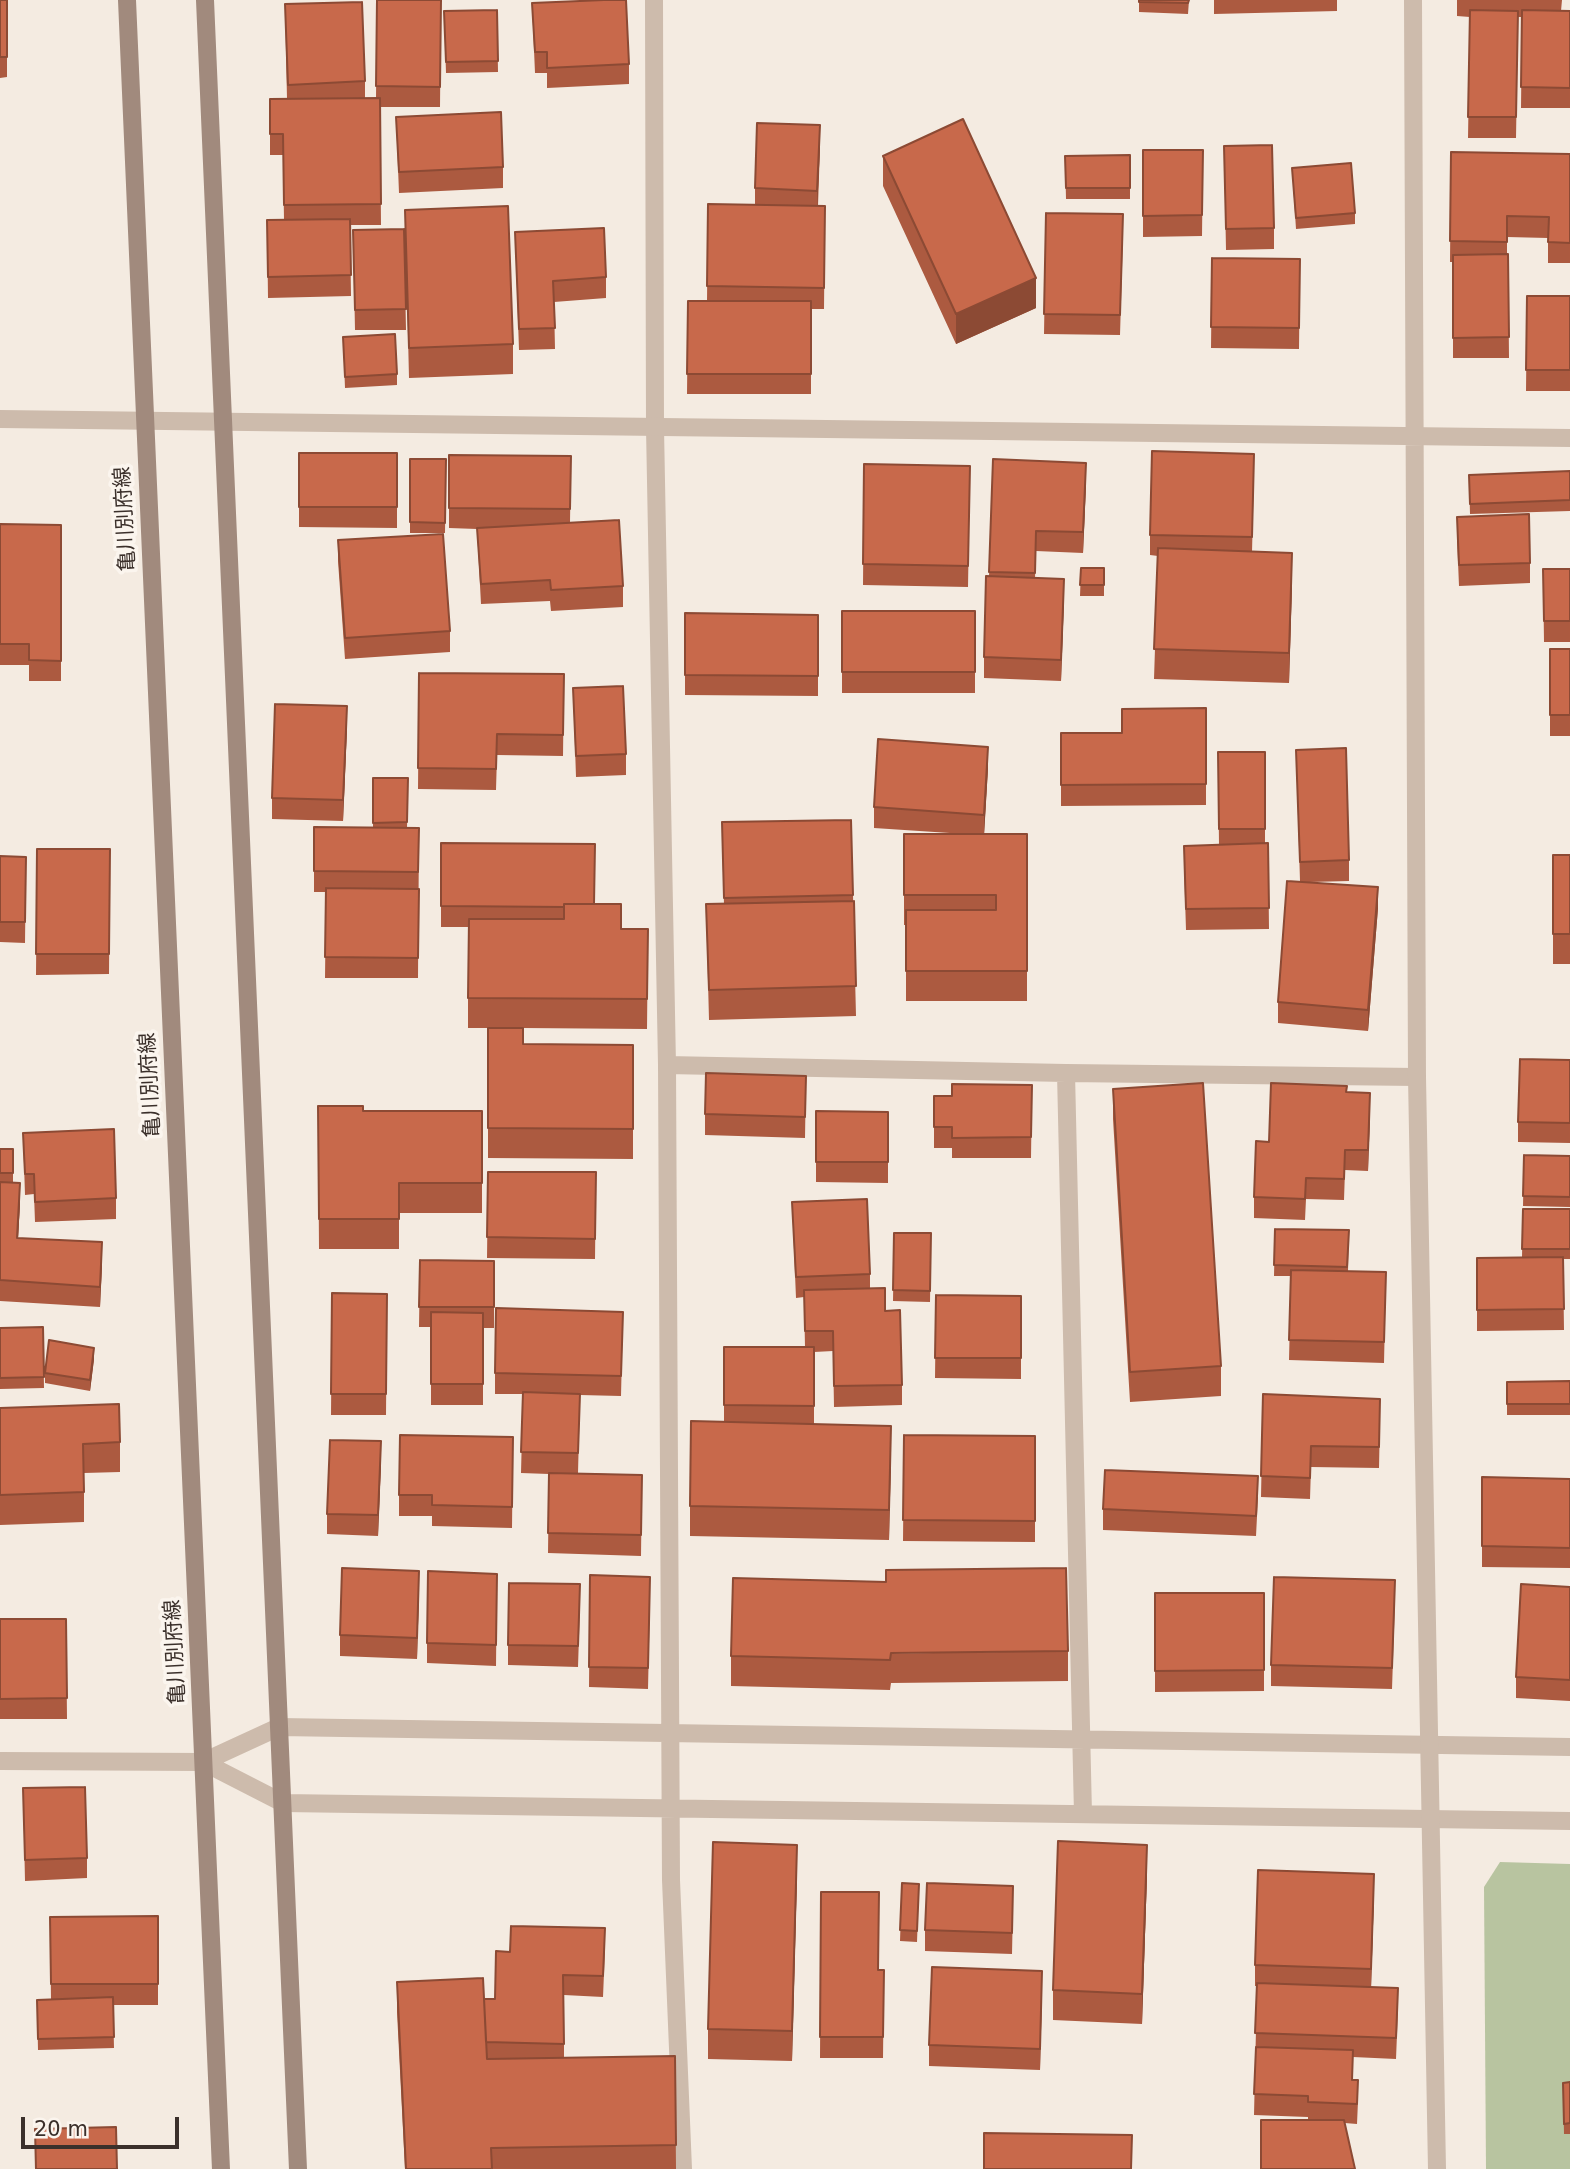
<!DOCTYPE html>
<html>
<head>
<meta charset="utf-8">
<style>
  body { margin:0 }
  #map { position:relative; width:1570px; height:2169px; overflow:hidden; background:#f4ebe1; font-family:"DejaVu Sans",sans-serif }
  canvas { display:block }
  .scale { position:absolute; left:21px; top:2117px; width:158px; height:32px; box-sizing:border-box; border:4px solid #3b302b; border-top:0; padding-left:9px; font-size:21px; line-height:24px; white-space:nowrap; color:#3b302b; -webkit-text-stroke:5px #fbf5ee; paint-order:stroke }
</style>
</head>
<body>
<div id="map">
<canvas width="1570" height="2169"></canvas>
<div class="scale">20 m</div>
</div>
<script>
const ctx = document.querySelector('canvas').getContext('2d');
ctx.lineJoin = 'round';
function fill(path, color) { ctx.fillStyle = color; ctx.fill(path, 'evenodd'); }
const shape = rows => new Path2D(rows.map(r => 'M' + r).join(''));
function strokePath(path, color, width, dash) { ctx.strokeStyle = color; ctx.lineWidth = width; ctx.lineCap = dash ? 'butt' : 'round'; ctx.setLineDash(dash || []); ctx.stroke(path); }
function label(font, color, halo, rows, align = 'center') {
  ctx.font = font + ' "DejaVu Sans","Noto Sans JP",sans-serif'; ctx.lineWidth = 7; ctx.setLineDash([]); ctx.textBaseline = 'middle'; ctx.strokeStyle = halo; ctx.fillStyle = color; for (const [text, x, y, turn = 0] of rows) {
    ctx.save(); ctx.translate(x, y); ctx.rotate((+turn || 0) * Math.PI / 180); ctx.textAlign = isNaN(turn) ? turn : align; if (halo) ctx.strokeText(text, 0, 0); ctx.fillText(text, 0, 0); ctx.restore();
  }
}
fill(shape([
  [1500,1862,1570,1864,1570,2169,1486,2169,1484,1887]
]), '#b8c4a0');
strokePath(shape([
  [654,0,655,428,667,1065,671,1880,683,2169],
  [667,1065,1066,1073,1417,1077],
  [1066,1073,1083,1814],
  [0,1761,203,1762,279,1727,1570,1747],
  [203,1762,283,1803,1570,1821]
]), '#cdbbac', 18);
strokePath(shape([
  [1413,0,1417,1077,1437,2169],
  [0,419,1570,438]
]), '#cdbbac', 18);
strokePath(shape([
  [127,0,221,2169],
  [205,0,298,2169]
]), '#a18a7d', 18);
fill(shape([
  [0,0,7,0,7,77,0,78],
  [377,0,441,0,440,107,380,107,381,225,350,225,351,296,268,298,267,220,284,220,283,155,270,155,270,99,287,99,285,4,365,81,365,98,376,98],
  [1139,0,1189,0,1188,14,1139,12],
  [1214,0,1337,0,1337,11,1214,14],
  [1457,0,1562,0,1561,11,1570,11,1570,108,1521,108,1522,17,1518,17,1516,138,1468,138,1470,17,1457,16],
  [532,3,629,64,629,84,547,88,547,73,535,73],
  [497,10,498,72,446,73,444,11],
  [396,117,503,167,503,188,399,193],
  [820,146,818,206,825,206,824,309,811,309,811,394,687,394,688,301,707,301,708,204,755,205,755,188],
  [1224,146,1274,228,1274,249,1226,250],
  [1143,150,1203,150,1202,236,1143,237],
  [1451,152,1570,154,1570,263,1548,263,1548,238,1507,237,1507,254,1508,254,1509,358,1453,358,1453,262,1450,262],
  [1130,155,1130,199,1066,199,1065,156],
  [883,156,1036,308,956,344,883,186],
  [1292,168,1355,213,1355,224,1296,229],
  [405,210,513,344,513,374,409,378],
  [1046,213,1123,235,1120,335,1044,334],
  [404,229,406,330,355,330,353,230],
  [515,232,606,277,606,298,554,302,555,349,519,350],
  [1212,258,1300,259,1299,349,1211,348],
  [1527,296,1570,296,1570,391,1526,391],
  [343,337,397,374,397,385,345,388],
  [299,453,397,453,397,528,299,527],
  [449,455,571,456,570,522,623,586,623,607,551,611,550,601,481,604,477,529,449,528],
  [410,459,446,459,445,533,410,533],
  [993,459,1086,483,1083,553,1036,551,1035,578,1064,599,1061,681,984,678,984,657,989,576],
  [864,464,970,466,968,587,863,585],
  [1570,471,1570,511,1470,514,1469,475],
  [1254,474,1252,552,1292,583,1289,683,1154,679,1158,556,1150,555,1150,535],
  [0,524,61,525,61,681,29,681,29,665,0,665],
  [1457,537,1530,563,1530,583,1459,586],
  [338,540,450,631,450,652,345,659,338,561],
  [1081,568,1104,568,1104,596,1080,596],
  [1543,569,1570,569,1570,642,1544,642],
  [842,611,975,611,975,693,842,693],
  [685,613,818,615,818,696,685,695],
  [1550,649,1570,649,1570,736,1550,736],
  [419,673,564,674,563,756,497,755,496,790,418,789],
  [573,688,626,754,626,775,576,777],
  [1206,708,1206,805,1061,806,1061,733,1122,733],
  [347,727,343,821,272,819,272,798],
  [1296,750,1349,860,1349,881,1310,882,1378,908,1368,1031,1278,1023,1278,1002,1300,881],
  [1218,752,1265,752,1265,843,1268,843,1269,929,1186,930,1184,866,1219,845],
  [988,768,984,834,1027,834,1027,1001,906,1001,906,925,904,925,904,834,965,834,874,828,874,807],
  [373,778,408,778,407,828,419,828,418,978,325,978,326,892,314,892,314,827,373,828],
  [441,843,594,904,621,929,648,929,647,1029,523,1028,523,1044,633,1045,633,1159,488,1158,488,1028,468,1028,468,927,441,927],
  [722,843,853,895,856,1016,709,1020,706,904,724,904],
  [37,849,110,849,109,974,36,975],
  [1553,855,1570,855,1570,964,1553,964],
  [0,856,26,857,25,943,0,942],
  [1570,1060,1570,1143,1518,1142,1518,1122],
  [806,1076,805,1138,705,1135,705,1114],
  [1032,1085,1031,1158,952,1158,952,1148,934,1148,934,1096,952,1096],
  [1113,1089,1221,1366,1221,1396,1130,1402,1113,1119],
  [1347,1092,1370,1114,1368,1171,1345,1170,1344,1200,1306,1199,1305,1220,1254,1218,1254,1197,1269,1142],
  [318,1106,363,1111,482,1111,482,1213,399,1213,399,1249,319,1249],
  [816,1111,888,1112,888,1183,816,1182],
  [23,1133,116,1198,116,1219,35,1222,34,1194,25,1195],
  [0,1149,13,1149,13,1182,20,1203,18,1238,102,1263,100,1307,0,1301],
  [1524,1155,1570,1156,1570,1207,1523,1206],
  [488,1172,596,1172,595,1259,487,1258],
  [792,1202,870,1274,870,1288,885,1311,902,1385,902,1405,834,1407,833,1351,814,1352,814,1424,891,1455,889,1540,690,1536,690,1506,724,1422,724,1347,805,1347,804,1297,796,1298],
  [1523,1209,1570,1209,1570,1259,1563,1259,1564,1330,1477,1331,1477,1258,1522,1257],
  [1275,1229,1349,1230,1348,1271,1386,1272,1384,1363,1289,1360,1291,1276,1274,1276],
  [894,1233,931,1233,930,1302,893,1301],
  [420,1260,494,1261,494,1328,483,1328,483,1405,431,1405,431,1327,419,1327],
  [332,1293,387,1294,386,1415,331,1415],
  [936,1295,1021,1296,1021,1379,935,1378],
  [623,1312,621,1396,580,1395,578,1473,642,1475,641,1556,548,1553,549,1474,521,1473,523,1394,495,1394,495,1373],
  [43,1327,44,1388,0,1389,0,1328],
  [94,1359,90,1391,45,1383,45,1373],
  [1570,1381,1570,1415,1507,1415,1507,1382],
  [1263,1394,1380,1419,1379,1468,1311,1467,1310,1499,1261,1497],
  [0,1408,120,1442,120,1472,84,1473,84,1522,0,1525],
  [904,1435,1035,1436,1035,1542,903,1541],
  [513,1437,512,1528,432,1526,432,1516,399,1516,399,1495],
  [381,1462,378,1536,327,1534,327,1514],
  [1482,1477,1570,1479,1570,1568,1482,1567],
  [1258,1497,1256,1536,1103,1530,1103,1509],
  [497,1574,496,1666,427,1663,427,1643],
  [590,1575,650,1598,648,1689,589,1687],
  [1570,1587,1570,1701,1516,1698,1516,1677],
  [419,1592,417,1659,340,1656,340,1635],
  [1155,1593,1264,1593,1264,1691,1155,1692],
  [1395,1600,1392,1689,1271,1686,1271,1665],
  [580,1605,578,1667,508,1665,508,1645],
  [0,1619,66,1619,67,1719,0,1719],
  [1068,1651,1068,1681,891,1683,890,1690,731,1686,731,1656],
  [23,1788,87,1858,87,1878,25,1881],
  [797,1875,792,2061,708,2059,708,2029],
  [1147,1875,1142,2024,1053,2020,1053,1990],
  [902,1883,919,1884,917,1942,900,1941],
  [821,1892,878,1970,884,1970,883,2058,820,2058],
  [1374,1895,1371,1987,1398,2009,1396,2059,1353,2057,1352,2080,1358,2101,1357,2124,1308,2120,1308,2117,1254,2115,1257,1986,1255,1986,1255,1965],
  [1013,1906,1012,1954,925,1951,925,1930],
  [158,1916,158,2005,113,2005,114,2048,38,2050,37,2000,51,1999,50,1917],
  [605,1949,603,1997,564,1995,564,2058,675,2056,676,2169,405,2169,397,2012,397,1982,484,1999,495,1999,510,1952],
  [1042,1992,1040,2070,929,2066,929,2045],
  [1570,2082,1570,2134,1564,2134,1563,2083]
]), '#ac5a40');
fill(shape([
  [820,125,820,146,817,211,817,191],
  [1036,278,1036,308,956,344,956,314],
  [1086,463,1086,483,1083,553,1083,532],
  [1292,553,1292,583,1289,683,1289,653],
  [1064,579,1064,599,1061,681,1061,660],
  [347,706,347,727,343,821,343,800],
  [988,747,988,768,984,836,984,815],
  [1378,887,1378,908,1368,1031,1368,1010],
  [1370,1093,1370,1114,1368,1171,1368,1150],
  [20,1183,20,1203,17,1258,17,1238],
  [102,1242,102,1263,100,1307,100,1287],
  [94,1348,94,1359,90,1391,90,1380],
  [891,1426,891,1455,889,1540,889,1510],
  [381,1441,381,1462,378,1536,378,1515],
  [419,1571,419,1592,417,1659,417,1638],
  [797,1845,797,1875,792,2061,792,2031],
  [1147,1845,1147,1875,1142,2024,1142,1994],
  [1374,1874,1374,1895,1371,1990,1371,1969],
  [1042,1971,1042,1992,1040,2070,1040,2049]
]), '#8c4a34');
const building = shape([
  [0,0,7,0,7,57,0,57,0,0],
  [377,0,441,0,440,87,376,86,377,0],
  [604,0,626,0,629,64,547,68,547,52,535,52,532,3,604,0],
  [1139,0,1189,0,1188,3,1139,2,1139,0],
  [362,2,365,81,288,85,285,4,362,2],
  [497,10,498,61,446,62,444,11,497,10],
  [1470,10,1518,11,1516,117,1468,117,1470,10],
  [1522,10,1570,11,1570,88,1521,87,1522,10],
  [380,98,381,204,284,205,283,134,270,134,270,99,380,98],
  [501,112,503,167,399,172,396,117,501,112],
  [963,119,1036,278,956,314,883,156,963,119],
  [757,123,820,125,817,191,755,188,757,123],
  [1272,145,1274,228,1226,229,1224,146,1272,145],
  [1143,150,1203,150,1202,215,1143,216,1143,150],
  [1451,152,1570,154,1570,243,1548,242,1549,217,1507,216,1507,242,1450,241,1451,152],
  [1130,155,1130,188,1066,188,1065,156,1130,155],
  [1351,163,1355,213,1296,218,1292,168,1351,163],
  [708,204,825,206,824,288,707,286,708,204],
  [508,206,513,344,409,348,405,210,508,206],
  [1046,213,1123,214,1120,315,1044,314,1046,213],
  [350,219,351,275,268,277,267,220,350,219],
  [604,228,606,277,553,281,555,328,519,329,515,232,604,228],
  [404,229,406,309,355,310,353,230,404,229],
  [1508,254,1509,337,1453,338,1453,255,1508,254],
  [1212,258,1300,259,1299,328,1211,327,1212,258],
  [1527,296,1570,296,1570,370,1526,370,1527,296],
  [688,301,811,301,811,374,687,374,688,301],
  [395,334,397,374,345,377,343,337,395,334],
  [1152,451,1254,454,1252,537,1150,535,1152,451],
  [299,453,397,453,397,507,299,507,299,453],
  [449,455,571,456,570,509,449,508,449,455],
  [410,459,446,459,445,523,410,522,410,459],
  [993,459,1086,463,1083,532,1036,531,1035,573,989,572,993,459],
  [864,464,970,466,968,566,863,564,864,464],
  [1570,471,1570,500,1470,504,1469,475,1570,471],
  [1529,514,1530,563,1459,565,1457,517,1529,514],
  [619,520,623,586,551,590,550,580,481,584,477,528,619,520],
  [0,524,61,525,61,661,29,660,29,644,0,644,0,524],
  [443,534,450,631,345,638,338,540,443,534],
  [1158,548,1292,553,1289,653,1154,649,1158,548],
  [1081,568,1104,568,1104,585,1080,585,1081,568],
  [1543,569,1570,569,1570,621,1544,621,1543,569],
  [986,576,1064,579,1061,660,984,657,986,576],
  [842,611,975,611,975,672,842,672,842,611],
  [685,613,818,615,818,676,685,675,685,613],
  [1550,649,1570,649,1570,715,1550,715,1550,649],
  [419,673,564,674,563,735,497,734,496,769,418,768,419,673],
  [623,686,626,754,576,756,573,688,623,686],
  [275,704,347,706,343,800,272,798,275,704],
  [1206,708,1206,784,1061,785,1061,733,1122,733,1122,709,1206,708],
  [878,739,988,747,984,815,874,807,878,739],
  [1346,748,1349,860,1300,862,1296,750,1346,748],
  [1218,752,1265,752,1265,829,1219,829,1218,752],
  [373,778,408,778,407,822,373,823,373,778],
  [851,820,853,895,724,898,722,822,851,820],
  [314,827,419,828,418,872,314,871,314,827],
  [904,834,1027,834,1027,971,906,971,906,910,996,910,996,895,904,895,904,834],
  [441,843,595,844,594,904,564,904,564,907,441,906,441,843],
  [1268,843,1269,908,1186,909,1184,846,1268,843],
  [37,849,110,849,109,954,36,954,37,849],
  [1553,855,1570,855,1570,934,1553,934,1553,855],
  [0,856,26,857,25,922,0,922,0,856],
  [1287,881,1378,887,1368,1010,1278,1002,1287,881],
  [326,888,419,889,418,958,325,957,326,888],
  [854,901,856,986,709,990,706,904,854,901],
  [564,904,621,904,621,929,648,929,647,999,468,998,469,919,564,919,564,904],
  [488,1028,523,1028,523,1044,633,1045,633,1129,488,1128,488,1028],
  [1520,1059,1570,1060,1570,1123,1518,1122,1520,1059],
  [706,1073,806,1076,805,1117,705,1114,706,1073],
  [1203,1083,1221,1366,1130,1372,1113,1089,1203,1083],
  [1271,1083,1347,1086,1346,1092,1370,1093,1368,1150,1345,1150,1344,1179,1306,1178,1305,1199,1254,1197,1256,1141,1269,1142,1271,1083],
  [952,1084,1032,1085,1031,1137,952,1138,952,1127,934,1127,934,1096,952,1096,952,1084],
  [318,1106,363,1106,363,1111,482,1111,482,1183,399,1183,399,1219,319,1219,318,1106],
  [816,1111,888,1112,888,1162,816,1162,816,1111],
  [114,1129,116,1198,35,1202,34,1174,25,1174,23,1133,114,1129],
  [0,1149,13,1149,13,1173,0,1173,0,1149],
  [1524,1155,1570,1156,1570,1197,1523,1196,1524,1155],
  [488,1172,596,1172,595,1239,487,1237,488,1172],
  [0,1182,20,1183,17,1238,102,1242,100,1287,0,1280,0,1182],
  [867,1199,870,1274,796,1277,792,1202,867,1199],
  [1523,1209,1570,1209,1570,1249,1522,1249,1523,1209],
  [1275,1229,1349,1230,1347,1267,1274,1265,1275,1229],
  [894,1233,931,1233,930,1291,893,1290,894,1233],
  [1563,1257,1564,1309,1477,1310,1477,1258,1563,1257],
  [420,1260,494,1261,494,1307,419,1307,420,1260],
  [1291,1270,1386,1272,1384,1342,1289,1340,1291,1270],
  [885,1288,885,1311,900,1310,902,1385,834,1386,833,1331,805,1331,804,1290,885,1288],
  [332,1293,387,1294,386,1394,331,1394,332,1293],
  [936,1295,1021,1296,1021,1358,935,1358,936,1295],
  [496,1308,623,1312,621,1376,495,1373,496,1308],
  [431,1312,483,1313,483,1384,431,1384,431,1312],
  [43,1327,44,1377,0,1378,0,1328,43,1327],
  [49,1340,94,1348,90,1380,45,1373,49,1340],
  [724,1347,814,1347,814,1406,724,1405,724,1347],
  [1570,1381,1570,1404,1507,1404,1507,1382,1570,1381],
  [523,1392,580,1394,578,1453,521,1452,523,1392],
  [1263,1394,1380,1399,1379,1447,1311,1446,1310,1478,1261,1476,1263,1394],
  [119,1404,120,1442,83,1444,84,1492,0,1495,0,1408,119,1404],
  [691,1421,891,1426,889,1510,690,1506,691,1421],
  [400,1435,513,1437,512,1507,432,1505,432,1495,399,1495,400,1435],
  [904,1435,1035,1436,1035,1521,903,1520,904,1435],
  [330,1440,381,1441,378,1515,327,1514,330,1440],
  [1105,1470,1258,1476,1256,1516,1103,1509,1105,1470],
  [549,1473,642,1475,641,1535,548,1533,549,1473],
  [1482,1477,1570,1479,1570,1548,1482,1546,1482,1477],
  [342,1568,419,1571,417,1638,340,1635,342,1568],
  [1066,1568,1068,1651,891,1653,890,1660,731,1656,733,1578,886,1582,886,1570,1066,1568],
  [428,1571,497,1574,496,1645,427,1643,428,1571],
  [590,1575,650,1577,648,1668,589,1667,590,1575],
  [1274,1577,1395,1580,1392,1668,1271,1665,1274,1577],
  [509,1583,580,1584,578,1646,508,1645,509,1583],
  [1521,1584,1570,1587,1570,1680,1516,1677,1521,1584],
  [1155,1593,1264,1593,1264,1670,1155,1671,1155,1593],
  [0,1619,66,1619,67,1698,0,1699,0,1619],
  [85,1787,87,1858,25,1860,23,1788,85,1787],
  [1058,1841,1147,1845,1142,1994,1053,1990,1058,1841],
  [713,1842,797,1845,792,2031,708,2029,713,1842],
  [1258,1870,1374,1874,1371,1969,1255,1965,1258,1870],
  [902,1883,919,1884,917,1931,900,1930,902,1883],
  [927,1883,1013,1886,1012,1933,925,1930,927,1883],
  [821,1892,879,1892,878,1970,884,1970,883,2037,820,2037,821,1892],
  [158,1916,158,1984,51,1984,50,1917,158,1916],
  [511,1926,605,1928,603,1976,563,1975,564,2044,486,2042,484,1999,495,1999,496,1951,510,1952,511,1926],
  [932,1967,1042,1971,1040,2049,929,2045,932,1967],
  [483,1978,487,2059,675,2056,676,2145,491,2148,492,2169,406,2169,397,1982,483,1978],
  [1257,1983,1398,1988,1396,2038,1255,2033,1257,1983],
  [113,1997,114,2037,38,2039,37,2000,113,1997],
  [1256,2047,1353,2050,1352,2080,1358,2080,1357,2104,1308,2102,1308,2096,1254,2094,1256,2047],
  [1570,2082,1570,2123,1564,2124,1563,2083,1570,2082],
  [1261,2120,1344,2120,1355,2169,1261,2169,1261,2120],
  [116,2127,117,2169,36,2169,35,2129,116,2127],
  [984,2133,1132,2135,1131,2169,984,2169,984,2133]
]);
fill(building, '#c8694b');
strokePath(building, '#8c4a34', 2);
label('21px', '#3b302b', '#fbf5ee', [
  ["亀川別府線",126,519,-93],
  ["亀川別府線",151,1085,-93],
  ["亀川別府線",176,1652,-93]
]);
</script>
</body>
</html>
